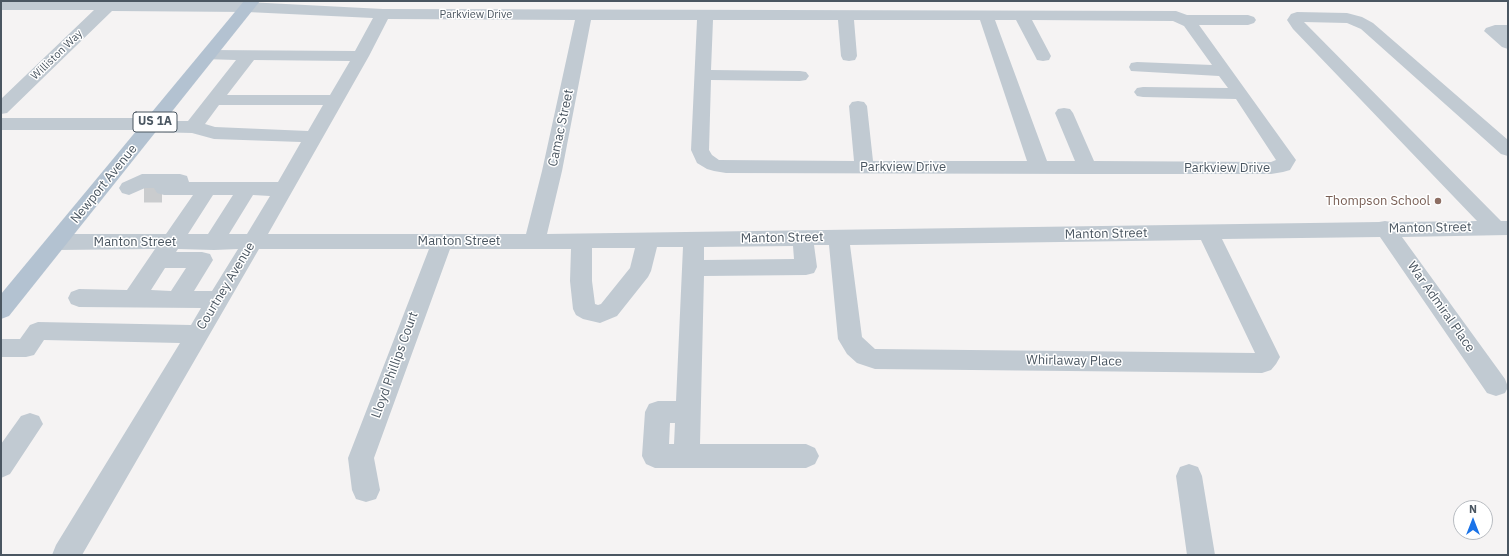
<!DOCTYPE html>
<html>
<head>
<meta charset="utf-8">
<style>
  body { margin:0 }
  #map { position:relative; width:1509px; height:556px; overflow:hidden; background:#f5f3f3; font-family:"IBM Plex Sans",sans-serif }
  canvas { display:block }
  .frame { position:absolute; inset:0; border:2px solid #4a5661; pointer-events:none }
  .north { position:absolute; left:1453px; top:500px; width:40px; height:40px; box-sizing:border-box; background:#fff; border:1px solid #b7bbc0; border-radius:50%; rotate:0deg; font-size:11px; font-weight:700; line-height:16px; text-align:center; color:#4a5661 }
  .north::after { content:''; display:block; margin:auto; width:14px; height:18px; background:#1a73e8; clip-path:polygon(50% 0,100% 100%,50% 72%,0 100%) }
</style>
</head>
<body>
<div id="map">
<canvas width="1509" height="556"></canvas>
<div class="frame"></div>
<div class="north">N</div>
</div>
<script>
const ctx = document.querySelector('canvas').getContext('2d');
ctx.lineJoin = 'round';
const shape = rows => new Path2D(rows.map(r => 'M' + r).join(''));
function strokePath(path, color, width, dash) { ctx.strokeStyle = color; ctx.lineWidth = width; ctx.lineCap = dash ? 'butt' : 'round'; ctx.setLineDash(dash || []); ctx.stroke(path); }
function fill(path, color) { ctx.fillStyle = color; ctx.fill(path, 'evenodd'); }
function label(font, color, halo, rows, align = 'center') {
  ctx.font = font + ' "IBM Plex Sans",sans-serif'; ctx.lineWidth = 3; ctx.setLineDash([]); ctx.textBaseline = 'middle'; ctx.strokeStyle = halo; ctx.fillStyle = color; for (const [text, x, y, turn = 0] of rows) {
    ctx.save(); ctx.translate(x, y); ctx.rotate((+turn || 0) * Math.PI / 180); ctx.textAlign = isNaN(turn) ? turn : align; if (halo) ctx.strokeText(text, 0, 0); ctx.fillText(text, 0, 0); ctx.restore();
  }
}
strokePath(shape([
  [144,192,162,192]
]), '#caccce', 21, [21, 10]);
fill(shape([
  [1,1,247,2,383,9,1176,11,1187,15,1248,15,1254,17,1256,20,1254,23,1248,25,1199,25,1296,160,1290,170,1283,172,1271,174,1087,174,726,173,714,171,707,169,697,163,691,150,697,20,591,20,562,171,547,234,1379,222,1385,221,1391,222,1477,221,1293,29,1287,20,1291,14,1297,12,1347,13,1362,17,1373,23,1508,140,1508,156,1501,154,1361,29,1347,23,1304,22,1501,221,1508,221,1508,235,1402,237,1505,379,1508,387,1505,393,1496,396,1487,393,1380,237,1222,239,1280,357,1276,364,1271,370,1262,373,875,369,857,363,847,354,838,339,829,245,814,245,817,267,814,273,806,275,704,276,700,444,806,444,815,448,819,456,815,464,806,468,655,468,646,464,642,456,645,412,649,404,658,401,676,401,683,247,657,247,651,271,648,277,617,316,600,323,583,319,576,315,573,309,570,281,571,249,450,249,374,458,380,490,376,499,366,502,356,499,352,490,348,458,429,249,259,249,82,555,52,555,56,545,180,343,44,340,34,355,26,357,1,357,1,339,20,339,30,325,38,322,191,325,201,308,79,307,71,304,68,298,71,292,79,289,127,290,155,249,57,250,50,247,46,242,50,237,57,234,166,234,193,195,164,195,157,193,154,188,145,188,129,195,122,193,119,188,122,183,142,174,180,174,187,176,189,182,278,182,301,142,214,139,192,133,151,132,144,130,1,130,1,118,153,118,160,121,188,121,236,60,203,59,201,55,203,51,209,50,355,51,373,18,247,12,112,11,7,113,1,114,1,99,94,10,1,10,1,1],
  [388,19,575,20,542,171,526,234,268,234,369,56,388,19],
  [713,20,838,20,841,56,843,60,849,61,855,60,857,56,854,20,980,20,1027,161,873,161,867,106,864,102,858,101,852,102,849,106,854,161,719,160,712,155,709,150,711,80,800,81,806,80,809,76,806,72,800,71,711,70,713,20],
  [995,20,1016,20,1035,56,1037,60,1043,61,1049,60,1051,56,1032,20,1173,21,1184,26,1212,65,1137,62,1131,63,1129,67,1131,71,1219,76,1228,88,1143,87,1137,88,1134,92,1137,96,1143,97,1236,99,1276,160,1271,162,1094,161,1073,113,1070,109,1064,108,1058,109,1055,113,1075,161,1047,161,995,20],
  [254,60,350,61,330,95,227,95,254,60],
  [219,105,323,105,308,131,215,127,205,124,219,105],
  [213,195,233,195,208,234,188,234,213,195],
  [253,195,270,196,247,234,229,234,253,195],
  [1201,240,1255,353,875,349,862,337,850,245,1201,240],
  [793,246,794,259,704,260,704,247,793,246],
  [592,248,635,248,630,268,601,304,598,305,595,304,592,281,592,248],
  [178,249,214,250,238,249,212,291,194,291,213,260,210,254,202,252,176,252,178,249],
  [165,268,186,268,171,291,151,290,165,268],
  [670,423,675,423,674,444,669,444,670,423],
  [1495,25,1508,25,1508,35,1507,35,1508,36,1508,49,1502,47,1484,31,1486,28,1495,25],
  [30,413,39,416,43,424,10,474,1,478,1,444,21,416,30,413],
  [1189,464,1198,467,1202,476,1215,555,1187,555,1176,476,1180,467,1189,464]
]), '#c1cad2');
fill(shape([
  [244,1,260,1,9,316,1,319,1,294,244,1]
]), '#b3c2d1');
for (const [x, y, r, color] of [
  [1438,201,4,"#8d6e63"]
]) { const dot = new Path2D(); dot.arc(x, y, r, 0, 2 * Math.PI); ctx.fillStyle = color; ctx.fill(dot); strokePath(dot, '#fff', 1.5); }
label('11px', '#4a5661', '#fff', [
  ["Parkview Drive",476,15],
  ["Williston Way",57,55,-44]
]);
for (const [x, y, w] of [
  [155,122,44]
]) { const box = new Path2D(); box.roundRect(x - w / 2, y - 10, w, 20, 3); ctx.fillStyle = '#fff'; ctx.fill(box); strokePath(box, '#4a5661', 1); }
label('bold 12px', '#4a5661', null, [
  ["US 1A",155,122]
]);
label('13px', '#4a5661', '#fff', [
  ["Camac Street",561,128,-78],
  ["Parkview Drive",903,167],
  ["Parkview Drive",1227,168],
  ["Newport Avenue",104,184,-51],
  ["Manton Street",1430,228,-1],
  ["Manton Street",1106,234,-1],
  ["Manton Street",782,238,-1],
  ["Manton Street",459,241],
  ["Manton Street",135,242],
  ["Courtney Avenue",226,286,-59],
  ["War Admiral Place",1441,307,55],
  ["Whirlaway Place",1074,361,1],
  ["Lloyd Phillips Court",395,365,-70]
]);
label('13px', '#785e54', '#fff', [
  ["Thompson School",1430,201]
], 'right');
</script>
</body>
</html>
